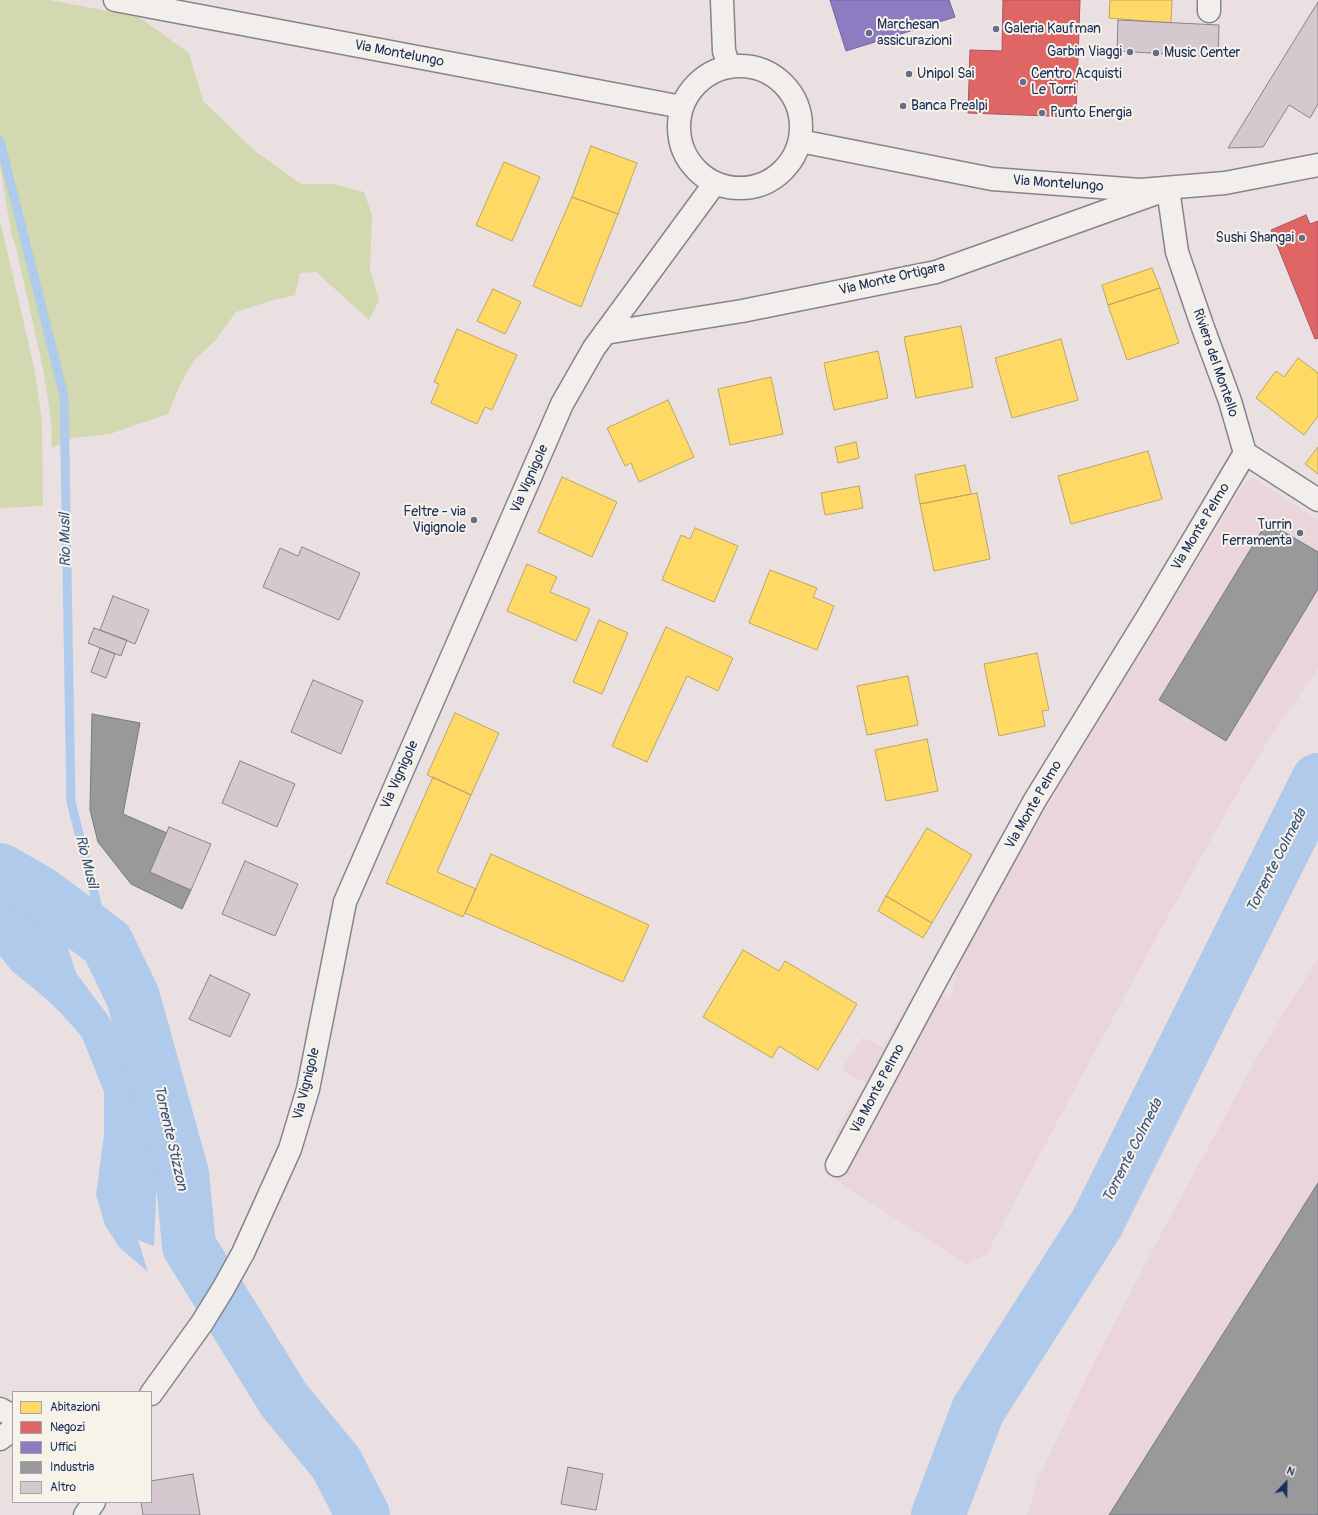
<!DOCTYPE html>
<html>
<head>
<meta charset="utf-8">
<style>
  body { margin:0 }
  #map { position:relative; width:1318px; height:1515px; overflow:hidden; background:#ebe0e1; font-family:Pangolin,sans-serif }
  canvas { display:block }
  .legend { position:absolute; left:12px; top:1391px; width:140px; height:112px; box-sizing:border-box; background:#f7f3e8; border:1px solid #9fa5b1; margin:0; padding:5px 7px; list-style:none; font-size:12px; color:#1b2f5e }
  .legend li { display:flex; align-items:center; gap:8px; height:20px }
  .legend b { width:20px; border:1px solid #9fa5b1 }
  .north { position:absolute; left:1266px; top:1463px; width:40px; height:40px; -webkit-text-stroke:3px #f7f3e8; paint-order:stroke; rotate:22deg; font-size:11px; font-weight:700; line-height:16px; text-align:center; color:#1b2f5e }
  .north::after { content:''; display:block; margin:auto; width:14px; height:18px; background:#1b2f5e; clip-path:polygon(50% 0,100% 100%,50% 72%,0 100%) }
</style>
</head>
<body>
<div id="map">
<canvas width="1318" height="1515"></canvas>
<ul class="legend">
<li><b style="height:11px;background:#ffd966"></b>Abitazioni</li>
<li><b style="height:11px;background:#e06666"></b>Negozi</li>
<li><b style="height:11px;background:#8e7cc3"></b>Uffici</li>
<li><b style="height:11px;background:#999"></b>Industria</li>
<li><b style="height:11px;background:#d5c8ce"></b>Altro</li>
</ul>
<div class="north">N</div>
</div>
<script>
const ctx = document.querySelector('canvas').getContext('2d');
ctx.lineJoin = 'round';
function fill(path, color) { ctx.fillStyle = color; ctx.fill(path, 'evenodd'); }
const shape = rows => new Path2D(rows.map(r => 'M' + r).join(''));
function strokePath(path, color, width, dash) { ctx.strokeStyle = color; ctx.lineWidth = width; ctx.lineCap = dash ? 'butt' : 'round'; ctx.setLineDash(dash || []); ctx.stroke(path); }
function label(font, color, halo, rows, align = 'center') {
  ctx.font = font + ' Pangolin,sans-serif'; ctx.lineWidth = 4; ctx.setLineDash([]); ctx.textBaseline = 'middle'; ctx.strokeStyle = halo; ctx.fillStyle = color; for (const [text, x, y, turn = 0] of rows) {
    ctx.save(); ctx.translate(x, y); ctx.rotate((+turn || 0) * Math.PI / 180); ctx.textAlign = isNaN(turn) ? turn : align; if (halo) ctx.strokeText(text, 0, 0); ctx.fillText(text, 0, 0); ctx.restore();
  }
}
fill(shape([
  [1253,478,1318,520,1318,668,1269,740,1244,781,1169,914,986,1255,966,1264,823,1172,841,1122,866,1083,841,1070,863,1037,882,1047,921,982,950,1001,961,952,1085,743,1242,487],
  [1318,958,1318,1515,1027,1515,1038,1479,1088,1374,1162,1232,1261,1050]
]), '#ead5db');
fill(shape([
  [0,0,50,0,139,17,189,53,203,101,255,151,301,184,334,184,364,192,372,215,370,270,379,301,369,320,316,272,300,273,295,295,270,301,236,312,215,341,194,360,179,387,168,414,110,434,73,438,52,448,51,420,43,369,16,247,11,233,0,166],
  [0,220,35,371,42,421,43,506,0,508]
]), '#d2d9b1');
fill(shape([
  [0,895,63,932,76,973,109,1017,138,1065,152,1133,157,1177,154,1246,138,1240,148,1272,119,1247,105,1225,96,1195,104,1134,104,1092,82,1037,60,1012,38,992,12,971,0,956]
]), '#afcaeb');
const homes = shape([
  [1110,0,1172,0,1171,23,1109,18,1110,0],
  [591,146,637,163,618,214,572,197,591,146],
  [504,162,540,177,512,241,476,225,504,162],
  [572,197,618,214,581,307,533,286,572,197],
  [1152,268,1160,288,1108,305,1102,285,1152,268],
  [1160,288,1179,343,1127,360,1108,305,1160,288],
  [493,289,521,302,505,334,477,321,493,289],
  [961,326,973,387,916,398,904,337,961,326],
  [457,329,517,355,492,410,485,407,477,424,431,403,439,384,434,382,457,329],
  [1061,339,1078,400,1012,418,995,358,1061,339],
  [878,351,888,398,834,410,824,363,878,351],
  [1298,358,1318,373,1318,416,1304,435,1256,398,1276,371,1284,377,1298,358],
  [771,377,783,434,730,445,718,389,771,377],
  [668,400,694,457,639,482,631,463,625,466,607,428,668,400],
  [856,442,859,458,838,463,835,447,856,442],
  [1318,447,1318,474,1305,464,1318,447],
  [1148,451,1162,499,1071,524,1058,476,1148,451],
  [965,465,971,494,920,504,915,475,965,465],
  [562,477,617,502,592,557,538,532,562,477],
  [859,486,863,508,825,515,821,493,859,486],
  [977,493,990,559,934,571,920,504,977,493],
  [695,528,738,546,714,602,662,580,681,535,690,539,695,528],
  [527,564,557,577,550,592,590,609,576,641,507,611,527,564],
  [770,570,817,588,813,597,834,606,817,650,749,623,770,570],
  [599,620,628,633,602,694,573,682,599,620],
  [666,627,733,658,718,691,687,676,647,762,612,746,666,627],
  [1037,653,1049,710,1042,711,1045,726,999,736,984,664,1037,653],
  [908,676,918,725,867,735,857,686,908,676],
  [455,713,499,733,471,795,427,775,455,713],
  [927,739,938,791,886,801,875,750,927,739],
  [433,777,471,795,437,872,476,889,463,917,386,883,433,777],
  [927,828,972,855,932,923,886,896,927,828],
  [491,854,649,925,623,982,465,913,491,854],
  [886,896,932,923,923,938,878,911,886,896],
  [743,950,779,971,785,961,857,1004,818,1070,779,1046,772,1058,703,1017,743,950]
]);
fill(homes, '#ffd966');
strokePath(homes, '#bba664', 1);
const shops = shape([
  [1003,0,1080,0,1076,117,968,113,970,50,1002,51,1003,0],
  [1306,215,1310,224,1318,221,1318,338,1315,339,1271,230,1306,215]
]);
fill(shops, '#e06666');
strokePath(shops, '#a55664', 1);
const offices = shape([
  [830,0,949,0,955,17,846,51,830,0]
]);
fill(offices, '#8e7cc3');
strokePath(offices, '#6c65a5', 1);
const industry = shape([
  [1267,522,1318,552,1318,589,1226,741,1159,700,1267,522],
  [92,714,140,723,123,814,167,833,150,872,191,890,182,909,131,884,98,842,90,810,92,714],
  [1318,1183,1318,1515,1109,1515,1318,1183]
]);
fill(industry, '#999');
strokePath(industry, '#737987', 1);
strokePath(shape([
  [0,141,64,396,71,802,107,943]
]), '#afcaeb', 9);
strokePath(shape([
  [0,870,40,893,107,943,133,997,182,1174,189,1246,284,1400,336,1463,363,1515],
  [938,1515,978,1410,1097,1223,1318,780]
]), '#afcaeb', 54);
const building = shape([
  [1318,2,1318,104,1310,118,1289,105,1263,147,1228,148,1318,2],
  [1118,20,1219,25,1218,57,1117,51,1118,20],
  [302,547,360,573,339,620,263,587,280,548,298,556,302,547],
  [113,596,149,610,135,644,100,630,113,596],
  [94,628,127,640,121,656,88,643,94,628],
  [100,648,115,654,106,678,91,672,100,648],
  [313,680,363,701,341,754,291,732,313,680],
  [240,761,295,784,277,827,222,803,240,761],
  [169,827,211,844,191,890,150,872,169,827],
  [245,861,298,884,275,936,222,914,245,861],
  [210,975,250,994,230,1037,189,1019,210,975],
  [568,1467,603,1474,596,1510,561,1504,568,1467],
  [193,1474,200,1515,143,1515,141,1502,151,1502,151,1481,193,1474]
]);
fill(building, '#d5c8ce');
strokePath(building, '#85848d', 1);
const street = shape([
  [1209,11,1209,0],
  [605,333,742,311,936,272,1168,189,1177,252,1202,325,1230,401,1245,453,1318,500],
  [837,1165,935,982,1035,800,1150,613,1245,453]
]);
const secondary = shape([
  [115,0,682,107],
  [151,1394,202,1323,223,1289,243,1253,290,1149,308,1089,345,902,562,404,594,348,715,183],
  [0,1409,13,1416],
  [0,1439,13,1429],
  [85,1515,94,1502]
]);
const primary = shape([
  [722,0,724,51,729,67],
  '679 127a61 61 0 1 1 122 0a61 61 0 1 1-122 0Z',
  [800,141,992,179,1140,190,1225,183,1318,165]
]);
strokePath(street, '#85848d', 25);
strokePath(secondary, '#85848d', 25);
strokePath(primary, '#85848d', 25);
strokePath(street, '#f1eeeb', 22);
strokePath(secondary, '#f1eeeb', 22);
strokePath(primary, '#f1eeeb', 22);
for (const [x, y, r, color] of [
  [996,29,4,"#646d8c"],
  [869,33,4,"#646d8c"],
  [1130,52,4,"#646d8c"],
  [1156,53,4,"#646d8c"],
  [909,74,4,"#646d8c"],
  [1023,82,4,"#646d8c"],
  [903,106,4,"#646d8c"],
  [1042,113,4,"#646d8c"],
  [1302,238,4,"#646d8c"],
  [474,520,4,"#646d8c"],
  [1300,533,4,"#646d8c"]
]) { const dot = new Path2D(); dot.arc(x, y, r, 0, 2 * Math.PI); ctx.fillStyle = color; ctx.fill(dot); strokePath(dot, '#f7f3e8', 1.5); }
label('14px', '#1b2f5e', '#f7f3e8', [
  ["Marchesan",877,25],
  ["assicurazioni",877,41],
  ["Galeria Kaufman",1004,29],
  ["Garbin Viaggi",1122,52,"right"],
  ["Music Center",1164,53],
  ["Unipol Sai",917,74],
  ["Centro Acquisti",1031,74],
  ["Le Torri",1031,90],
  ["Banca Prealpi",911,106],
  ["Punto Energia",1050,113],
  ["Sushi Shangai",1294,238,"right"],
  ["Feltre - via",466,512,"right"],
  ["Vigignole",466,528,"right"],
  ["Turrin",1292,525,"right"],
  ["Ferramenta",1292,541,"right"]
], 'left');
label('14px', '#1b2f5e', '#f7f3e8', [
  ["Via Montelungo",399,54,11],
  ["Via Montelungo",1058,184,4],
  ["Via Monte Ortigara",892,279,-13],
  ["Riviera del Montello",1215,363,71],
  ["Via Vignigole",530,479,-66],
  ["Via Monte Pelmo",1201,527,-59],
  ["Via Vignigole",400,775,-66],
  ["Via Monte Pelmo",1034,805,-60],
  ["Via Vignigole",307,1084,-76],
  ["Via Monte Pelmo",878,1089,-62]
]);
label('italic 15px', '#3a5482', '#f7f3e8', [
  ["Rio Musil",66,540,-91],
  ["Torrente Colmeda",1277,861,-63],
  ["Rio Musil",86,862,76],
  ["Torrente Stizzon",170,1138,77],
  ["Torrente Colmeda",1133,1151,-63]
]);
</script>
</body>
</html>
